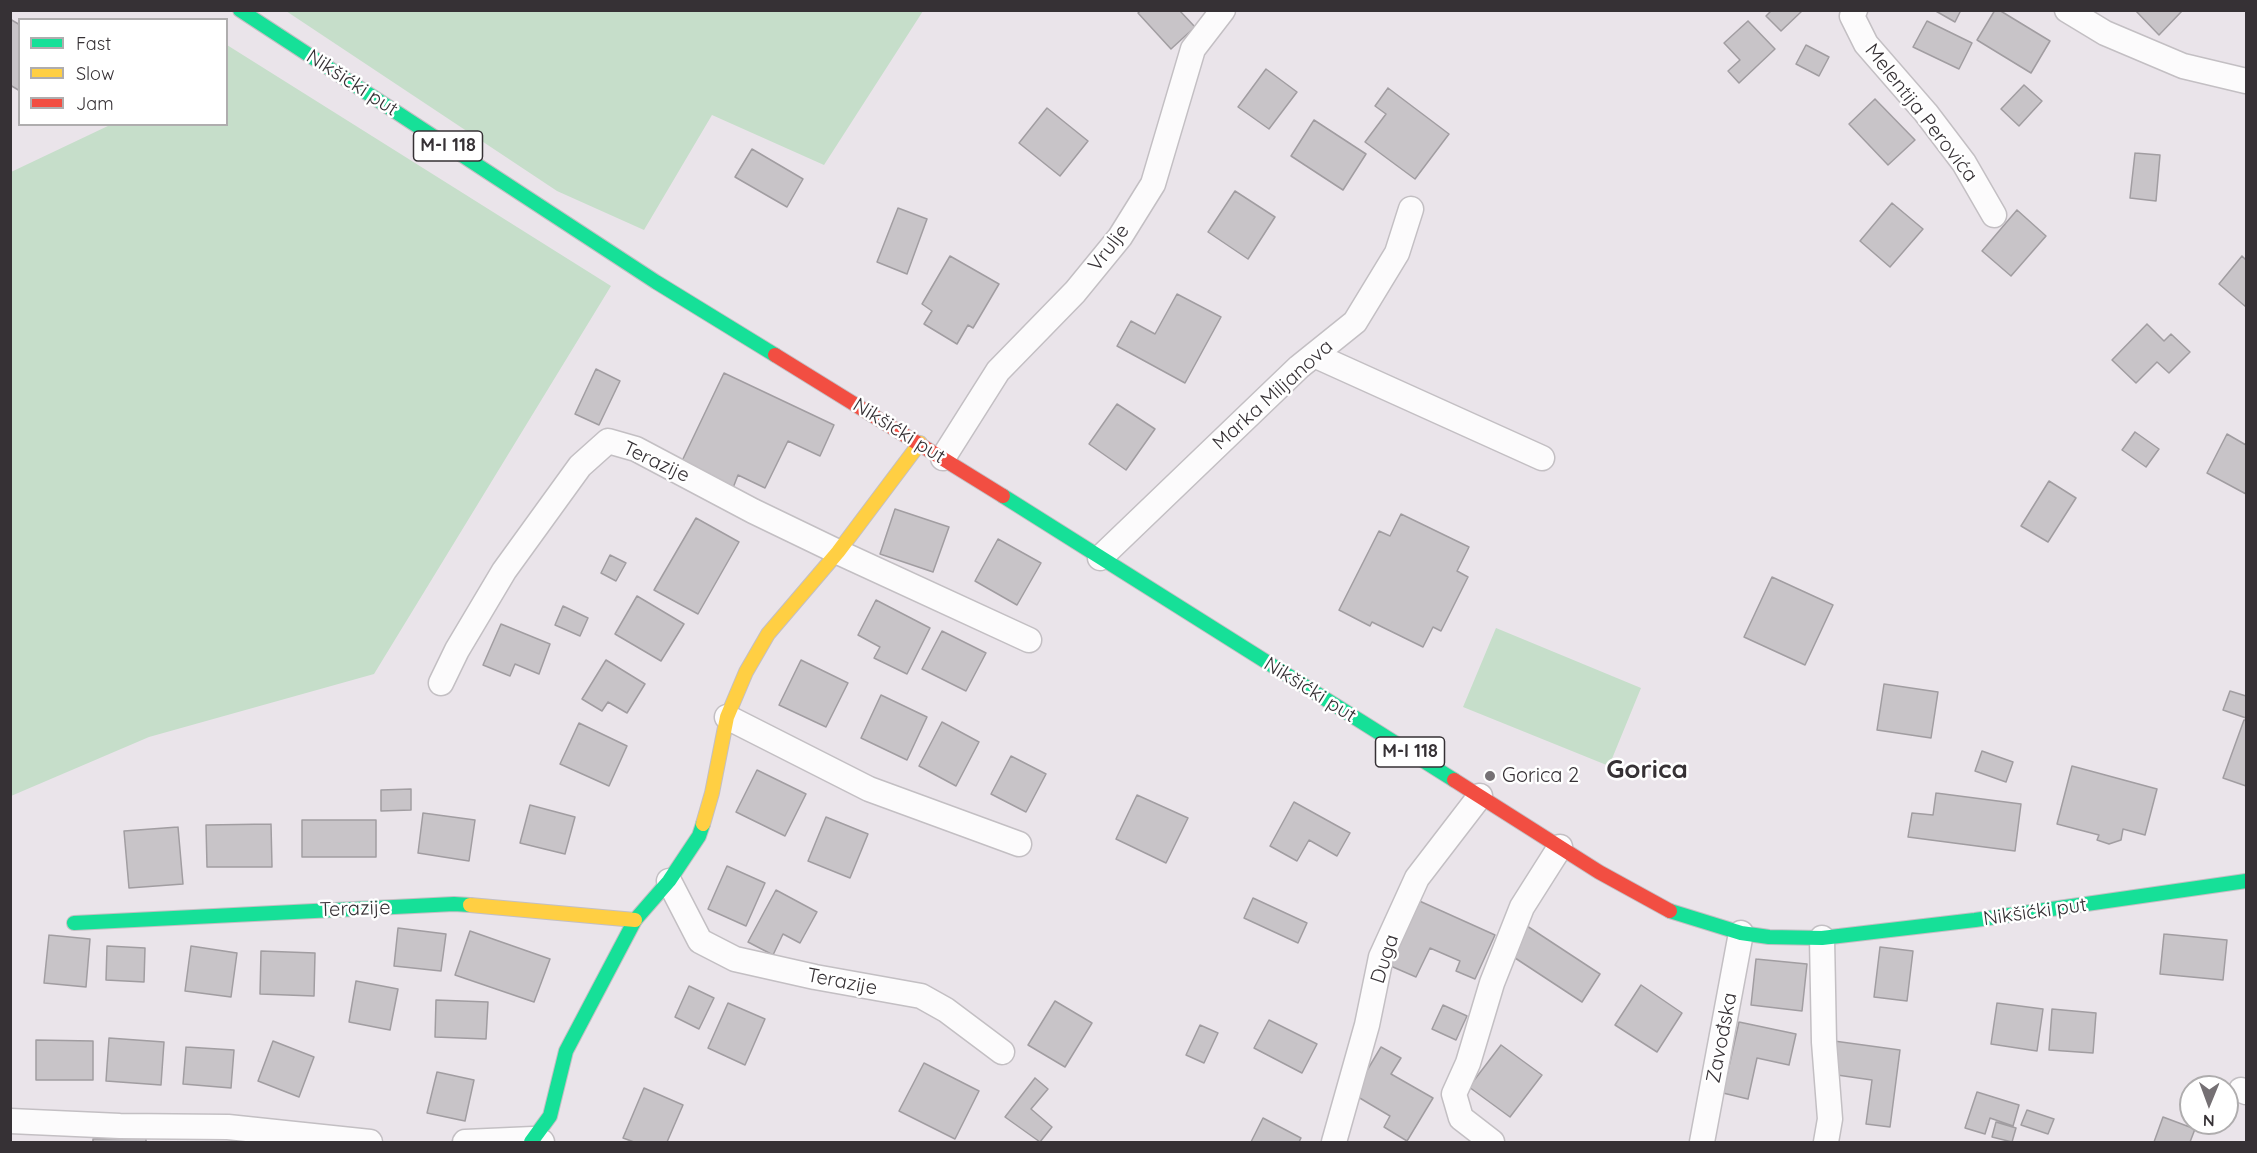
<!DOCTYPE html>
<html>
<head>
<meta charset="utf-8">
<style>
  body { margin:0 }
  #map { position:relative; width:2257px; height:1153px; overflow:hidden; background:#eae4ea; font-family:Quicksand,sans-serif }
  canvas { display:block }
  .frame { position:absolute; inset:0; border:12px solid #363135; pointer-events:none }
  .legend { position:absolute; left:18px; top:18px; width:210px; height:108px; box-sizing:border-box; background:#fff; border:2px solid #afadae; margin:0; padding:8px 10px; list-style:none; font-size:18px; color:#363135 }
  .legend li { display:flex; align-items:center; gap:12px; height:30px }
  .legend b { width:30px; border:2px solid #afadae }
  .north { position:absolute; left:2179px; top:1075px; width:60px; height:60px; box-sizing:border-box; background:#fff; border:2px solid #afadae; border-radius:50%; rotate:181deg; font-size:16px; font-weight:700; line-height:24px; text-align:center; color:#363135 }
  .north::after { content:''; display:block; margin:auto; width:21px; height:27px; background:#757074; clip-path:polygon(50% 0,100% 100%,50% 72%,0 100%) }
</style>
</head>
<body>
<div id="map">
<canvas width="2257" height="1153"></canvas>
<div class="frame"></div>
<ul class="legend">
<li><b style="height:8px;background:#16e098"></b>Fast</li>
<li><b style="height:8px;background:#ffcf43"></b>Slow</li>
<li><b style="height:8px;background:#f24e42"></b>Jam</li>
</ul>
<div class="north">N</div>
</div>
<script>
const ctx = document.querySelector('canvas').getContext('2d');
ctx.lineJoin = 'round';
function fill(path, color) { ctx.fillStyle = color; ctx.fill(path, 'evenodd'); }
const shape = rows => new Path2D(rows.map(r => 'M' + r).join(''));
function strokePath(path, color, width, dash) { ctx.strokeStyle = color; ctx.lineWidth = width; ctx.lineCap = dash ? 'butt' : 'round'; ctx.setLineDash(dash || []); ctx.stroke(path); }
function label(font, color, halo, rows, align = 'center') {
  ctx.font = font + ' Quicksand,sans-serif'; ctx.lineWidth = 5; ctx.setLineDash([]); ctx.textBaseline = 'middle'; ctx.strokeStyle = halo; ctx.fillStyle = color; for (const [text, x, y, turn = 0] of rows) {
    ctx.save(); ctx.translate(x, y); ctx.rotate((+turn || 0) * Math.PI / 180); ctx.textAlign = isNaN(turn) ? turn : align; if (halo) ctx.strokeText(text, 0, 0); ctx.fillText(text, 0, 0); ctx.restore();
  }
}
fill(shape([
  [286,11,923,11,824,165,712,115,644,230,557,191],
  [227,45,611,286,374,674,149,737,11,796,11,172,110,125,226,124],
  [1496,628,1641,688,1609,766,1463,707]
]), '#c6deca');
const building = shape([
  [1141,10,1179,10,1195,27,1171,49,1138,13,1141,10],
  [1772,10,1803,10,1781,31,1766,16,1772,10],
  [1934,10,1961,10,1955,22,1934,10],
  [1995,10,1999,10,2050,41,2031,73,1977,40,1995,10],
  [2135,10,2182,10,2182,11,2159,35,2135,10],
  [10,19,20,25,20,91,10,85,10,19],
  [1748,21,1775,49,1739,83,1728,71,1740,60,1724,43,1748,21],
  [1927,21,1972,43,1959,69,1913,47,1927,21],
  [1806,45,1829,57,1819,76,1796,64,1806,45],
  [1266,69,1297,92,1269,129,1238,107,1266,69],
  [2024,85,2042,101,2019,126,2001,109,2024,85],
  [1388,88,1449,134,1415,179,1365,142,1386,114,1375,106,1388,88],
  [1875,99,1915,140,1888,165,1849,124,1875,99],
  [1047,108,1088,141,1060,176,1019,143,1047,108],
  [1314,120,1366,154,1343,190,1291,156,1314,120],
  [752,149,803,179,787,207,735,177,752,149],
  [2135,153,2160,155,2156,201,2130,198,2135,153],
  [1235,191,1275,217,1248,259,1208,232,1235,191],
  [1892,203,1923,229,1890,267,1860,241,1892,203],
  [898,208,927,219,907,274,877,262,898,208],
  [2017,210,2046,236,2011,276,1982,251,2017,210],
  [950,256,999,284,973,328,968,325,957,344,924,324,932,311,922,304,950,256],
  [2242,256,2246,260,2246,307,2219,284,2242,256],
  [1177,294,1221,317,1185,383,1117,346,1131,321,1155,334,1177,294],
  [2147,324,2164,341,2171,334,2190,352,2169,373,2157,362,2136,383,2112,360,2147,324],
  [596,369,620,381,599,425,575,414,596,369],
  [724,373,834,425,820,456,788,441,765,488,738,475,733,488,681,463,724,373],
  [1117,404,1155,429,1126,470,1089,444,1117,404],
  [2135,432,2159,449,2146,467,2122,450,2135,432],
  [2227,434,2246,445,2246,494,2207,473,2227,434],
  [2049,481,2076,498,2048,542,2021,526,2049,481],
  [895,509,949,527,933,572,880,554,895,509],
  [1401,514,1469,547,1457,571,1468,577,1441,631,1433,627,1423,647,1372,622,1370,626,1339,610,1379,531,1390,536,1401,514],
  [696,518,739,542,698,614,654,590,696,518],
  [998,539,1041,563,1017,605,975,581,998,539],
  [610,555,626,563,616,581,601,573,610,555],
  [1772,577,1833,605,1805,665,1744,637,1772,577],
  [637,596,684,624,661,661,615,634,637,596],
  [876,600,930,628,907,674,874,658,880,647,858,635,876,600],
  [563,606,588,618,580,636,555,625,563,606],
  [501,624,550,644,539,674,515,664,510,676,483,665,501,624],
  [942,631,986,653,966,691,922,669,942,631],
  [606,660,645,684,627,713,608,702,602,711,582,699,606,660],
  [801,660,848,683,826,727,779,705,801,660],
  [1884,684,1938,692,1931,738,1877,730,1884,684],
  [2230,691,2246,696,2246,718,2223,710,2230,691],
  [881,695,927,717,907,760,861,738,881,695],
  [2244,720,2246,720,2246,786,2223,778,2244,720],
  [942,722,979,742,956,786,919,766,942,722],
  [579,723,627,746,609,786,560,764,579,723],
  [1982,751,2013,762,2006,782,1975,771,1982,751],
  [1011,756,1046,774,1026,812,991,794,1011,756],
  [2072,766,2157,789,2145,835,2123,829,2121,840,2109,844,2097,840,2099,835,2057,824,2072,766],
  [757,770,806,794,785,836,736,812,757,770],
  [411,789,411,810,381,811,381,790,411,789],
  [1936,793,2021,804,2015,851,1908,837,1912,813,1933,815,1936,793],
  [1137,795,1188,818,1166,863,1116,839,1137,795],
  [1294,802,1350,833,1337,856,1309,840,1297,861,1270,846,1294,802],
  [530,805,575,817,565,854,520,843,530,805],
  [423,813,475,820,469,861,418,853,423,813],
  [826,817,868,834,850,878,808,861,826,817],
  [302,820,376,820,376,857,302,857,302,820],
  [271,824,272,867,207,867,206,825,271,824],
  [178,827,183,884,129,888,124,831,178,827],
  [727,866,765,883,746,926,708,909,727,866],
  [776,890,817,912,800,943,783,934,773,955,748,942,776,890],
  [1253,898,1307,923,1298,943,1244,918,1253,898],
  [1415,899,1495,935,1475,979,1456,971,1460,961,1430,948,1416,977,1386,964,1415,899],
  [1527,926,1600,974,1582,1002,1509,954,1527,926],
  [398,928,446,934,441,971,394,966,398,928],
  [470,931,550,959,534,1002,455,975,470,931],
  [2164,934,2227,940,2223,980,2160,974,2164,934],
  [49,935,90,939,86,987,44,983,49,935],
  [107,946,145,948,144,982,106,980,107,946],
  [191,946,237,953,231,997,185,991,191,946],
  [1880,947,1913,951,1907,1001,1874,997,1880,947],
  [261,951,315,953,314,996,260,994,261,951],
  [1756,959,1807,964,1802,1011,1751,1005,1756,959],
  [356,981,398,989,390,1030,349,1022,356,981],
  [1641,985,1682,1013,1657,1052,1615,1025,1641,985],
  [689,986,714,998,699,1029,675,1017,689,986],
  [436,1000,488,1002,486,1039,435,1037,436,1000],
  [1055,1001,1092,1023,1065,1067,1028,1045,1055,1001],
  [728,1003,765,1019,745,1065,708,1048,728,1003],
  [1997,1003,2043,1009,2037,1051,1991,1044,1997,1003],
  [1443,1005,1467,1016,1456,1040,1432,1029,1443,1005],
  [2052,1009,2096,1013,2093,1053,2049,1050,2052,1009],
  [1269,1020,1317,1044,1302,1073,1254,1048,1269,1020],
  [1739,1022,1796,1034,1789,1065,1757,1058,1748,1099,1723,1093,1739,1022],
  [1200,1025,1218,1033,1204,1063,1186,1055,1200,1025],
  [109,1038,164,1042,161,1085,106,1081,109,1038],
  [36,1040,93,1041,93,1080,36,1080,36,1040],
  [273,1041,314,1057,299,1097,258,1081,273,1041],
  [1834,1041,1900,1050,1890,1127,1866,1124,1872,1080,1830,1074,1834,1041],
  [1501,1045,1542,1075,1510,1117,1469,1087,1501,1045],
  [186,1047,234,1050,231,1088,183,1084,186,1047],
  [1381,1047,1401,1058,1391,1074,1433,1098,1407,1141,1384,1127,1390,1116,1353,1094,1381,1047],
  [924,1063,979,1091,955,1139,899,1111,924,1063],
  [437,1072,474,1080,465,1121,427,1113,437,1072],
  [1035,1078,1048,1089,1031,1109,1052,1127,1040,1142,1005,1117,1035,1078],
  [644,1088,683,1105,667,1142,634,1142,623,1138,644,1088],
  [1977,1092,2019,1105,2013,1126,1990,1118,1985,1134,1965,1128,1977,1092],
  [2027,1110,2054,1119,2048,1134,2021,1125,2027,1110],
  [2163,1117,2195,1129,2190,1142,2154,1142,2163,1117],
  [1263,1118,1301,1138,1299,1142,1251,1142,1263,1118],
  [1996,1122,2016,1128,2012,1142,1992,1137,1996,1122],
  [146,1138,146,1142,93,1142,93,1139,146,1138]
]);
fill(building, '#c8c4c8');
strokePath(building, '#a19da1', 1.5);
const street = shape([
  [1855,10,1852,16,1866,44,1926,113,1964,163,1994,215],
  [2067,10,2105,33,2183,66,2246,81],
  [1314,355,1542,458],
  [943,458,998,371,1075,292,1120,237,1153,184,1193,49,1223,10],
  [1100,558,1299,367,1355,322,1397,253,1411,209],
  [441,683,457,650,504,571,580,466,608,441,636,449,753,511,838,552,1029,640],
  [727,717,869,789,1019,844],
  [669,881,700,941,735,959,815,977,921,996,946,1010,1002,1052],
  [1822,938,1824,1042,1830,1119,1826,1142],
  [2241,1090,2246,1092],
  [10,1121,120,1126,228,1127,370,1142],
  [465,1142,533,1139,542,1142],
  [1334,1142,1367,1025,1381,957,1417,878,1480,796],
  [1492,1142,1461,1118,1454,1094,1468,1063,1492,983,1522,907,1560,847],
  [1702,1142,1741,933]
]);
const fast = shape([
  [240,10,656,282,775,355],
  [1003,496,1454,780],
  [1670,911,1741,933,1769,937,1822,938,1975,920,2246,881],
  [74,923,454,904,470,905],
  [531,1142,550,1116,566,1051,635,920,669,881,699,836,703,824]
]);
const slow = shape([
  [703,824,712,793,727,717,746,672,768,634,838,552,920,443],
  [470,905,635,920]
]);
const jam = shape([
  [775,355,1003,496],
  [1454,780,1599,872,1670,911]
]);
strokePath(street, '#c3bfc3', 27);
strokePath(fast, '#c3bfc3', 16);
strokePath(slow, '#c3bfc3', 16);
strokePath(jam, '#c3bfc3', 16);
strokePath(street, '#fcfbfc', 24);
strokePath(fast, '#16e098', 14);
strokePath(slow, '#ffcf43', 14);
strokePath(jam, '#f24e42', 14);
for (const [x, y, r, color] of [
  [1490,776,6,"#757074"]
]) { const dot = new Path2D(); dot.arc(x, y, r, 0, 2 * Math.PI); ctx.fillStyle = color; ctx.fill(dot); strokePath(dot, '#fff', 2); }
for (const [x, y, w] of [
  [448,146,69],
  [1410,752,69]
]) { const box = new Path2D(); box.roundRect(x - w / 2, y - 15, w, 30, 4.5); ctx.fillStyle = '#fff'; ctx.fill(box); strokePath(box, '#363135', 1.5); }
label('bold 18px', '#363135', null, [
  ["M-I 118",448,146],
  ["M-I 118",1410,752]
]);
label('20px', '#363135', '#fff', [
  ["Nikšićki put",352,83,33],
  ["Melentija Perovića",1921,113,52],
  ["Vrulje",1109,248,-53],
  ["Marka Miljanova",1273,395,-42],
  ["Nikšićki put",899,431,32],
  ["Terazije",656,462,25],
  ["Nikšićki put",1310,690,32],
  ["Terazije",355,909,-2],
  ["Nikšićki put",2035,912,-8],
  ["Duga",1385,959,-72],
  ["Terazije",842,982,11],
  ["Zavođska",1722,1038,-79]
]);
label('20px', '#363135', '#fff', [
  ["Gorica 2",1502,776]
], 'left');
label('bold 26px', '#363135', '#fff', [
  ["Gorica",1647,770]
]);
</script>
</body>
</html>
